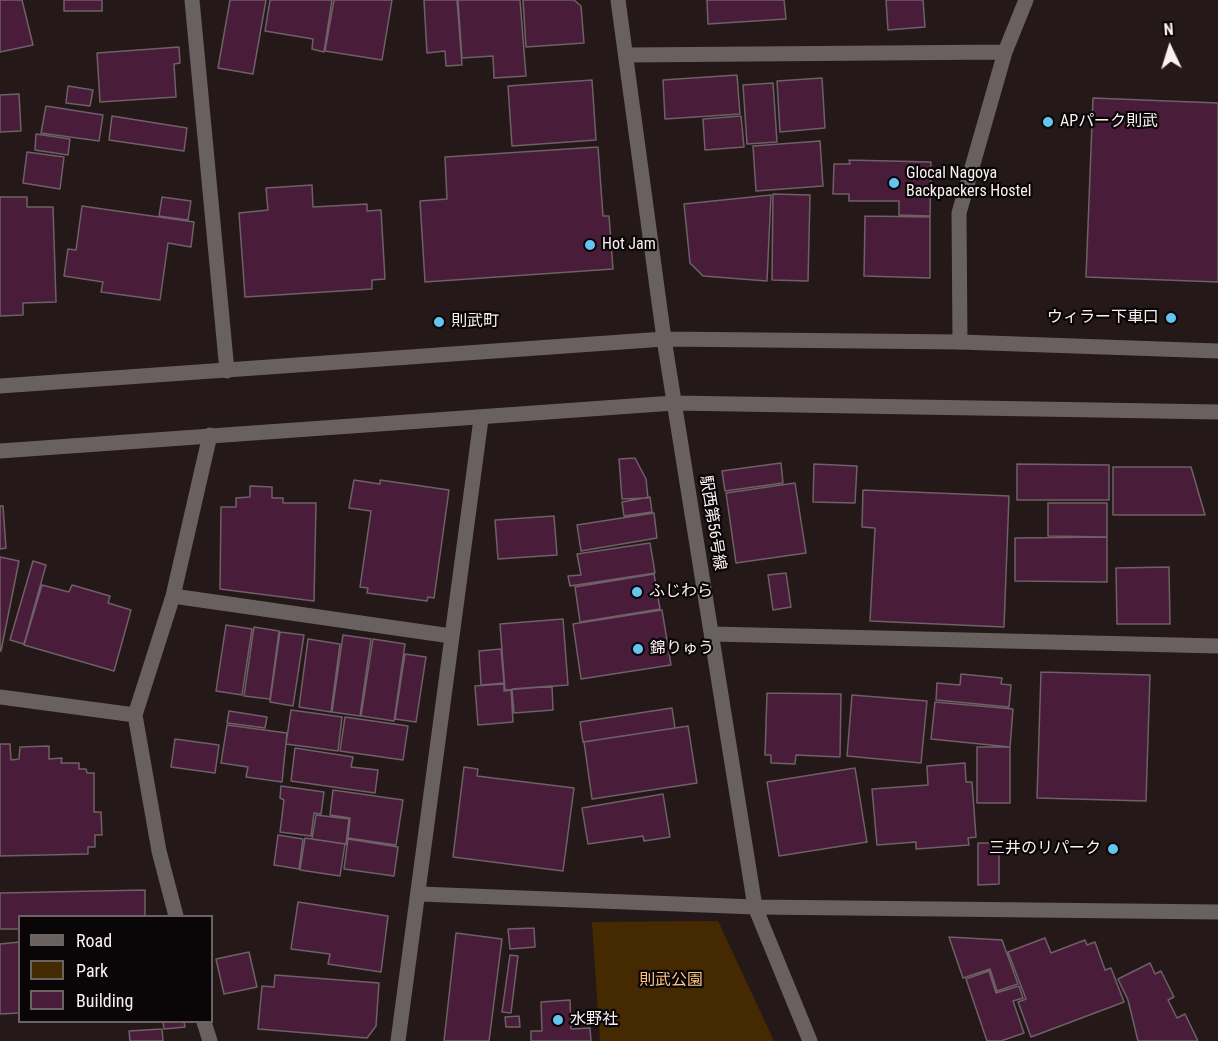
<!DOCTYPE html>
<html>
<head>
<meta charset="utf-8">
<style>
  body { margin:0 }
  #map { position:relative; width:1218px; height:1041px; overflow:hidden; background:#251819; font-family:"Roboto Condensed",sans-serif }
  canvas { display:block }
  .legend { position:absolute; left:18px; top:915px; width:195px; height:108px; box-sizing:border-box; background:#0a0506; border:2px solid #6a6364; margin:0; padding:8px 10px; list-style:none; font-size:18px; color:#faf0f1 }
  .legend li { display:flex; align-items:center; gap:12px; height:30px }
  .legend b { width:30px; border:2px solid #6a6364 }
  .north { position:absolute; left:1140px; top:18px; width:60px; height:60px; -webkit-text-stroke:4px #0a0506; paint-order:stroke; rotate:356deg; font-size:16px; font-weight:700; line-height:24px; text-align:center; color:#faf0f1 }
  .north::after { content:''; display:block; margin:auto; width:21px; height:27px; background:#faf0f1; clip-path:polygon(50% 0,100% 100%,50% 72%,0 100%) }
</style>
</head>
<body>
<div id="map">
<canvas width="1218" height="1041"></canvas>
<ul class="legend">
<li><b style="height:8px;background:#68615f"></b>Road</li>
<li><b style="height:16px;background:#452a01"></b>Park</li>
<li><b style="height:16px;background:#491d39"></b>Building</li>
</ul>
<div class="north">N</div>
</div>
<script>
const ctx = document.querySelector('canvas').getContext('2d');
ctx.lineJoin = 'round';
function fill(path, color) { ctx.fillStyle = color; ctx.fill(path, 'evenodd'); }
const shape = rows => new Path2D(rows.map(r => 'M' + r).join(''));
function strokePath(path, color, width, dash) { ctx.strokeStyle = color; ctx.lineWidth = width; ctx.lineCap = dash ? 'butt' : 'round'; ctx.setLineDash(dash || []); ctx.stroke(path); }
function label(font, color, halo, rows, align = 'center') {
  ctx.font = font + ' "Roboto Condensed","Noto Sans JP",sans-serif'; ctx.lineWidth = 4.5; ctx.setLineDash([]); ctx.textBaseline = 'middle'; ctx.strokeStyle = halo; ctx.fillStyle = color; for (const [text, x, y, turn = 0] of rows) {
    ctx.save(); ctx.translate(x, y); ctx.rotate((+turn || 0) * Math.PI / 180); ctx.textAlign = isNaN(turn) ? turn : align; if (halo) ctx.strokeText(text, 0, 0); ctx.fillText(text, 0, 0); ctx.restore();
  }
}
fill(shape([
  [718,921,774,1041,600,1041,592,922]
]), '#452a01');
const building = shape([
  [0,0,22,0,33,45,0,52,0,0],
  [64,0,102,0,102,11,64,11,64,0],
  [230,0,266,0,253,74,218,68,230,0],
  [270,0,332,0,324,52,312,49,313,39,265,31,270,0],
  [334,0,392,0,382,60,325,51,334,0],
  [424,0,457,0,462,65,446,66,445,51,427,53,424,0],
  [458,0,520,0,526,76,494,78,493,56,462,58,458,0],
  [523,0,574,0,581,6,584,43,526,47,523,0],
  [707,0,784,0,786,19,708,24,707,0],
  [886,0,923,0,925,27,888,30,886,0],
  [179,47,180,63,174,64,176,97,100,102,97,53,179,47],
  [737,75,740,114,665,119,663,80,737,75],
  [822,78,825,128,780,132,777,81,822,78],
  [592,80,596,140,512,146,508,86,592,80],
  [773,83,777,142,747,144,743,85,773,83],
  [68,86,93,90,90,106,66,103,68,86],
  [19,94,21,131,0,132,0,95,19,94],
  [1093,98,1218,103,1218,282,1086,277,1093,98],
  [46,106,103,115,99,141,41,133,46,106],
  [112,116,187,128,184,151,109,140,112,116],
  [741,116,744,147,705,150,703,119,741,116],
  [36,134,70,139,68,155,35,150,36,134],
  [820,141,823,186,756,191,753,146,820,141],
  [598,147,603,216,609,216,613,269,425,282,420,201,447,199,445,157,598,147],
  [27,152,64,157,60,189,23,183,27,152],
  [849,160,931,162,930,216,899,215,899,201,849,201,849,194,833,194,834,164,850,164,849,160],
  [312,185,313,207,367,204,367,211,381,210,385,279,372,280,372,289,245,297,239,213,268,210,266,188,312,185],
  [773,194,810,195,808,281,772,280,773,194],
  [771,195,767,281,703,276,690,263,684,204,771,195],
  [0,197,27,197,27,207,53,207,56,302,23,303,23,315,0,316,0,197],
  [162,197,191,201,188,220,159,216,162,197],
  [82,206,194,222,191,247,168,243,160,300,101,292,103,282,64,276,68,249,76,250,82,206],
  [865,216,930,217,930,278,864,276,865,216],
  [635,458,646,479,648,498,622,499,619,459,635,458],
  [781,463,783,483,725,491,722,471,781,463],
  [814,464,857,466,855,503,813,502,814,464],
  [1017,464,1109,465,1109,500,1017,500,1017,464],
  [1113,467,1191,467,1205,515,1113,515,1113,467],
  [354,480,380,484,380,480,449,490,434,598,428,597,427,601,367,593,368,588,360,587,371,511,349,508,354,480],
  [795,483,806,553,736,563,726,493,795,483],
  [250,486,272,487,272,498,283,498,283,503,316,503,314,601,220,589,221,507,236,507,236,498,250,497,250,486],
  [863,490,1009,496,1004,627,870,621,875,528,862,527,863,490],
  [650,497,652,512,624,516,622,502,650,497],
  [1048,503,1107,503,1107,537,1048,536,1048,503],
  [0,506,3,506,6,548,0,549,0,506],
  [654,513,657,538,581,551,577,525,654,513],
  [554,516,557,555,498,559,495,520,554,516],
  [1107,537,1107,582,1015,581,1015,538,1107,537],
  [650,543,655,573,570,586,568,576,581,575,577,554,650,543],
  [0,557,19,561,1,651,0,651,0,557],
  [33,561,46,565,24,644,10,640,33,561],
  [1169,567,1170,624,1117,624,1116,568,1169,567],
  [786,573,791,607,773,610,768,575,786,573],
  [654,574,660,609,580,622,575,587,654,574],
  [42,585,69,592,72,585,110,596,108,603,131,610,114,671,24,645,42,585],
  [662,610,671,665,581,679,573,624,662,610],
  [563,619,568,685,505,690,500,624,563,619],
  [226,625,252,629,242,695,216,691,226,625],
  [254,627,279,631,270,699,244,696,254,627],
  [280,632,304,635,293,706,270,702,280,632],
  [343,635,371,639,360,716,332,712,343,635],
  [308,639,340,644,331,712,299,707,308,639],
  [373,639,405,644,394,721,361,716,373,639],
  [501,649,504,683,481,685,479,651,501,649],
  [405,654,426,657,416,722,395,719,405,654],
  [1041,672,1150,675,1146,801,1037,798,1041,672],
  [961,674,1002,678,1001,684,1011,685,1009,707,936,700,937,683,960,685,961,674],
  [504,684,504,691,511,690,513,722,478,725,475,686,504,684],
  [552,686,553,710,514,713,512,689,552,686],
  [767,693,841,694,840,757,796,755,795,764,771,763,771,755,765,755,767,693],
  [852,695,927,701,921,763,847,756,852,695],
  [935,702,1013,709,1010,747,931,739,935,702],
  [672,708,675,728,583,742,580,722,672,708],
  [291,710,342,717,338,751,286,744,291,710],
  [229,711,267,717,265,728,227,723,229,711],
  [345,717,408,726,403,760,340,751,345,717],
  [227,725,287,733,282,782,246,777,248,767,221,763,227,725],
  [688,726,697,783,592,799,584,742,688,726],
  [175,739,219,745,215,773,171,767,175,739],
  [0,744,10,744,11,760,19,759,20,747,49,746,49,759,62,758,61,763,79,763,79,769,86,769,87,773,94,773,94,812,101,812,102,835,95,835,95,847,88,847,88,854,0,856,0,744],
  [977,747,1010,747,1010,803,977,803,977,747],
  [295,748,353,757,351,767,378,770,375,793,291,781,295,748],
  [965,763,966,782,972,782,976,837,968,838,969,845,916,849,916,842,877,845,872,789,928,785,927,766,965,763],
  [464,767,478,769,477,776,574,788,563,871,453,857,464,767],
  [855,768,867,842,779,856,767,782,855,768],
  [281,786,324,792,321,814,314,813,311,836,280,832,284,800,280,798,281,786],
  [333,790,403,800,396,845,348,838,350,818,330,815,333,790],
  [663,794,670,837,644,841,643,836,588,844,582,808,663,794],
  [316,815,349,819,346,844,312,839,316,815],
  [278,835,303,839,299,869,274,865,278,835],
  [305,838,345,844,340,876,300,870,305,838],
  [348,839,398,847,394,876,344,869,348,839],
  [978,843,999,843,999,884,978,885,978,843],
  [145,890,145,916,20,916,20,929,0,929,0,893,145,890],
  [298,902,388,916,381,972,328,964,330,954,291,949,298,902],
  [534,928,535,947,510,949,508,929,534,928],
  [456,933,502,939,489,1041,444,1041,456,933],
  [949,937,1002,940,1018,984,997,991,990,969,963,978,949,937],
  [1045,938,1051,953,1085,940,1087,945,1095,942,1105,970,1111,968,1124,1002,1031,1037,1018,1002,1026,999,1008,952,1045,938],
  [20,942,20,1013,0,1014,0,944,20,942],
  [249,952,257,987,224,994,216,959,249,952],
  [510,955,518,956,511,1013,502,1012,510,955],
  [1150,963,1155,974,1161,971,1174,997,1168,1000,1177,1018,1185,1014,1198,1041,1138,1041,1128,1000,1118,979,1150,963],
  [989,971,996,993,1019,986,1023,998,1013,1001,1024,1033,1001,1041,987,1041,966,979,989,971],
  [275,975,379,983,376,1026,367,1038,258,1029,262,986,274,987,275,975],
  [570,1000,571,1029,590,1028,591,1041,531,1041,531,1031,542,1031,541,1002,570,1000],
  [519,1016,520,1027,506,1027,505,1017,519,1016],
  [163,1022,184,1022,185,1027,164,1029,163,1022],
  [162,1029,163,1041,130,1041,129,1031,162,1029]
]);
fill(building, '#491d39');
strokePath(building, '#6e6067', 1.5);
strokePath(shape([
  [192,0,227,371],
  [627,55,1005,52],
  [960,342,959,213,1005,52,1026,0],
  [173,596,451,636],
  [712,634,1218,646],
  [0,697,135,715],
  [420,894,755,907,1218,912],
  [176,916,159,851,135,715,173,596,210,435],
  [204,1022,210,1041],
  [398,1041,481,419]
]), '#68615f', 15);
strokePath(shape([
  [618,0,664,339,755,907,810,1041],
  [0,386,664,339,960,342,1218,351],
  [0,451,674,403,1218,412]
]), '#68615f', 15);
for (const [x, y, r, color] of [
  [1048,122,6,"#64c5ee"],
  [894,183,6,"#64c5ee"],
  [590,245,6,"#64c5ee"],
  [1171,318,6,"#64c5ee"],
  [439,322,6,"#64c5ee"],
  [637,592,6,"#64c5ee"],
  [638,649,6,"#64c5ee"],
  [1113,849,6,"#64c5ee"],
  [558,1020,6,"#64c5ee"]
]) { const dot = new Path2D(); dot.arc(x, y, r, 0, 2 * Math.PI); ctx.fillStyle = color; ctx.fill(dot); strokePath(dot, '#0a0506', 2); }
label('16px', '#faf0f1', '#0a0506', [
  ["APパーク則武",1060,122],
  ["Glocal Nagoya",906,174],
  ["Backpackers Hostel",906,192],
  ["Hot Jam",602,245],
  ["ウィラー下車口",1159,318,"right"],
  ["則武町",451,322],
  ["ふじわら",649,592],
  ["錦りゅう",650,649],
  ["三井のリパーク",1101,849,"right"],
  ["水野社",570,1020]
], 'left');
label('16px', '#faf0f1', '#0a0506', [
  ["駅西第56号線",712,523,81]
]);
label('16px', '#fdc57f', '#0a0506', [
  ["則武公園",671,981]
]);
</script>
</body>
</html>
